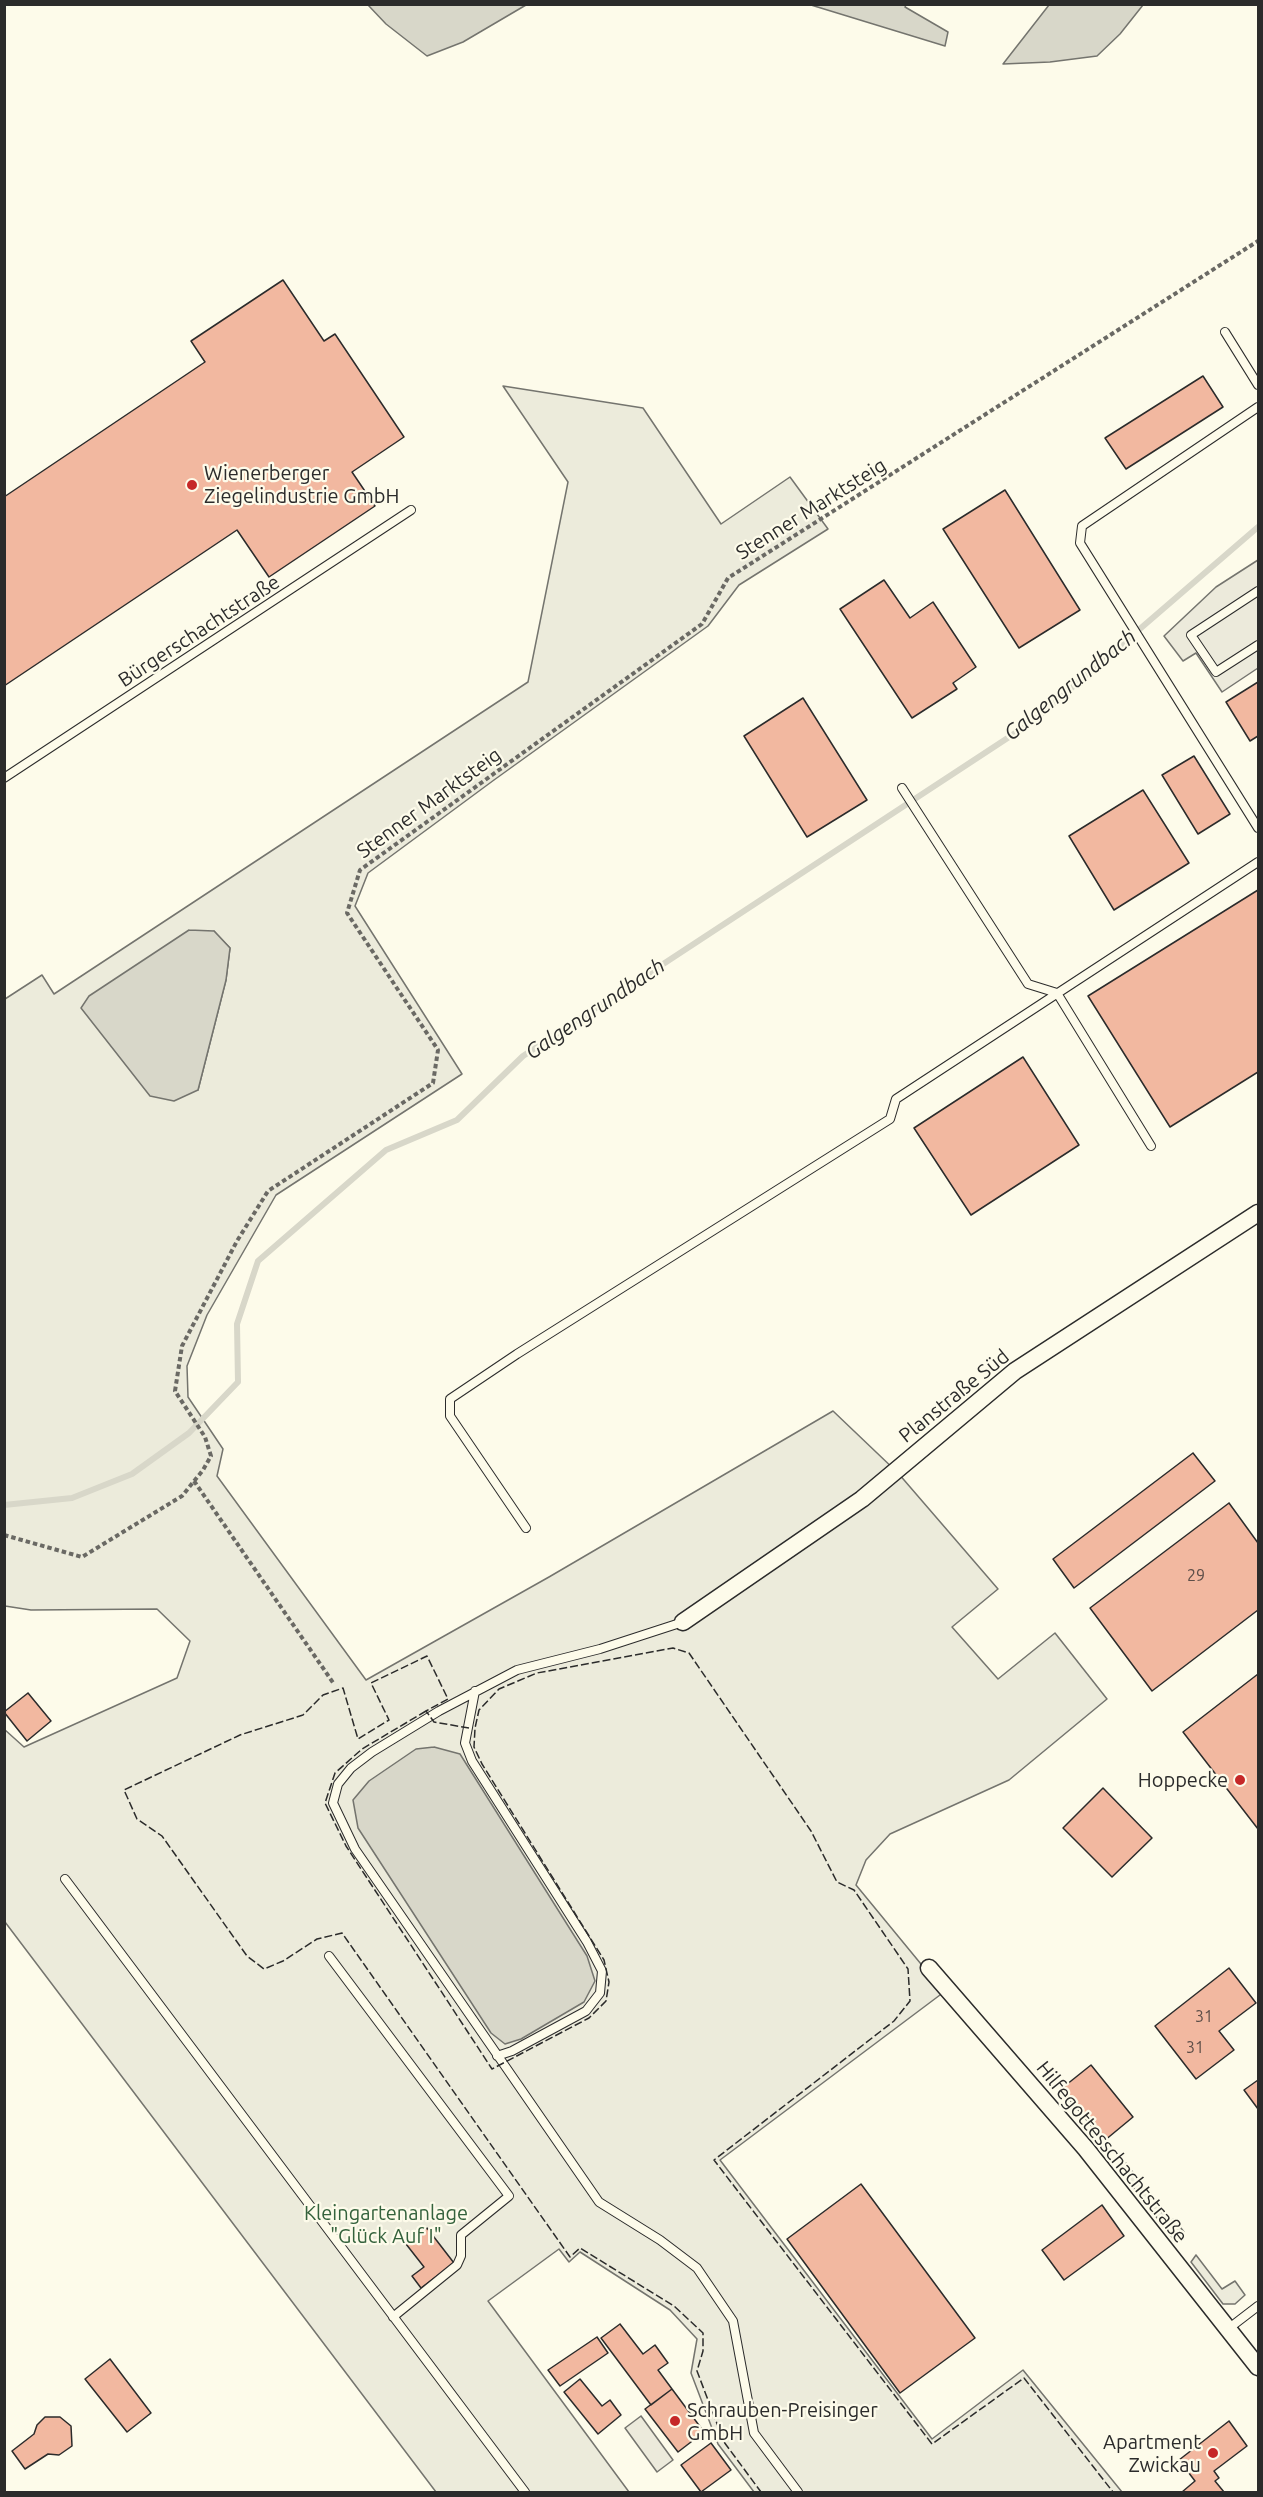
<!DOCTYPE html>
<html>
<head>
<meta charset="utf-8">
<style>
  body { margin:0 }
  #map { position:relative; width:1263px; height:2497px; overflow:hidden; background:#fdfbea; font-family:Ubuntu,sans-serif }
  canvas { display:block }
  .frame { position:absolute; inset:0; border:6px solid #2b2b2b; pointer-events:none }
</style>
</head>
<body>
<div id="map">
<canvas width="1263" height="2497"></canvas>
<div class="frame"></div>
</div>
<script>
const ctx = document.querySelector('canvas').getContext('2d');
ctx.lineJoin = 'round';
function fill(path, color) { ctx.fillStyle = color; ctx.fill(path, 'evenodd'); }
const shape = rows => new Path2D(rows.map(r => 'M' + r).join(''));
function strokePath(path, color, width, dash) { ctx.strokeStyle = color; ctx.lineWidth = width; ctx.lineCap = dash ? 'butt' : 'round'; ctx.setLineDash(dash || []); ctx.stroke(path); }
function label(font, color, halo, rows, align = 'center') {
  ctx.font = font + ' Ubuntu,sans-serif'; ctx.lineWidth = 4.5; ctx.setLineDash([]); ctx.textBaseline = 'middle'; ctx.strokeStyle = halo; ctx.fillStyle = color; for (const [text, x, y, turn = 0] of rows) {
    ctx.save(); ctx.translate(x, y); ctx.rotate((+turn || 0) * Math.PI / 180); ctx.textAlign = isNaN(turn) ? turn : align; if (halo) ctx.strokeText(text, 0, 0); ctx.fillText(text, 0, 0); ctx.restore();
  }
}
const green = shape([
  [503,386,643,408,721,524,790,477,828,529,739,585,708,626,494,780,368,873,355,906,462,1074,276,1195,207,1315,187,1366,188,1397,223,1449,217,1476,366,1680,549,1577,833,1411,898,1473,998,1589,952,1627,998,1679,1055,1633,1107,1699,1009,1780,890,1834,866,1860,856,1885,944,1992,720,2160,932,2439,1023,2370,1122,2492,754,2492,718,2444,691,2373,697,2339,670,2310,580,2252,569,2262,559,2249,488,2301,629,2492,436,2492,5,1922,4,1729,24,1747,177,1678,190,1641,157,1609,31,1610,5,1606,5,999,42,975,54,994,528,682,568,482,503,386],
  [214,931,230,948,226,980,198,1090,214,931],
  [1126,2163,1169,2222,1174,2219,1184,2232,1179,2236,1172,2237,1122,2173,1126,2163],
  [1196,2255,1222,2289,1235,2281,1245,2295,1235,2304,1223,2304,1191,2262,1196,2255]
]);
fill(green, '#ecebdb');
strokePath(green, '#74746e', 1.5);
const parking = shape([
  [1258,560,1258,668,1222,692,1196,653,1183,661,1164,636,1216,587,1258,560],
  [641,2416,673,2460,657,2472,625,2428,641,2416]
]);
fill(parking, '#eceadb');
strokePath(parking, '#74746e', 1.5);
const water = shape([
  [368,5,526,5,463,42,427,56,386,24,368,5],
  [811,5,906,5,905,7,948,32,945,46,811,5],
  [1049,5,1049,4,1143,5,1120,34,1097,56,1050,62,1003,64,1049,5],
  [189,930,214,931,230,948,226,980,198,1090,174,1101,150,1096,81,1008,89,996,189,930],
  [434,1747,460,1754,587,1956,595,1981,584,2002,521,2039,505,2044,491,2033,358,1828,353,1800,369,1781,416,1749,434,1747]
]);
fill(water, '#d8d7c9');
strokePath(water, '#74746e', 1.5);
strokePath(shape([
  [4,1505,72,1498,132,1474,189,1433,238,1382,237,1324,258,1261,386,1150,457,1120,523,1056,1032,722,1258,527]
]), '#d8d7c9', 6);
const building = shape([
  [283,280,324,341,335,334,404,437,352,472,375,506,269,577,237,530,4,686,4,497,205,362,191,341,283,280],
  [1203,376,1223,407,1126,469,1105,438,1203,376],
  [1005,490,1080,610,1019,648,943,529,1005,490],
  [884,580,910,618,933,602,976,667,953,683,957,689,912,718,840,609,884,580],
  [1258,682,1258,736,1250,741,1226,702,1258,682],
  [803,698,867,800,807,837,744,736,803,698],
  [1194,756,1230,814,1198,834,1162,775,1194,756],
  [1143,790,1189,863,1114,910,1069,836,1143,790],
  [1258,890,1258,1072,1170,1127,1088,996,1258,890],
  [1023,1057,1079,1145,971,1215,914,1128,1023,1057],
  [1193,1453,1215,1481,1074,1588,1053,1559,1193,1453],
  [1229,1503,1258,1543,1258,1610,1152,1691,1090,1608,1229,1503],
  [1258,1674,1258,1829,1183,1732,1258,1674],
  [28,1693,51,1721,27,1741,4,1712,28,1693],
  [1103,1788,1152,1838,1112,1877,1063,1828,1103,1788],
  [1229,1968,1256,2003,1219,2031,1234,2050,1196,2079,1155,2026,1229,1968],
  [1091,2065,1133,2117,1104,2141,1061,2089,1091,2065],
  [1258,2080,1258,2109,1244,2090,1258,2080],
  [861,2184,975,2338,900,2393,787,2239,861,2184],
  [1102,2205,1124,2236,1064,2280,1042,2250,1102,2205],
  [427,2228,454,2263,421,2288,412,2276,424,2267,406,2244,427,2228],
  [620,2324,643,2354,655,2345,668,2363,658,2370,672,2389,651,2405,601,2338,620,2324],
  [597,2337,608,2353,560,2386,548,2370,597,2337],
  [110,2359,151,2413,127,2432,85,2379,110,2359],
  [580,2379,602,2406,610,2400,621,2415,598,2434,564,2392,580,2379],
  [672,2389,704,2432,678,2452,645,2409,672,2389],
  [45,2417,60,2417,71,2426,72,2446,59,2455,48,2454,25,2469,12,2451,34,2434,37,2425,45,2417],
  [1229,2421,1247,2446,1214,2471,1219,2478,1215,2481,1224,2492,1182,2492,1195,2481,1179,2460,1229,2421],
  [711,2443,731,2470,701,2492,681,2465,711,2443]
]);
fill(building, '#f2b8a0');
strokePath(building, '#2b2b2b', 1.5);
const service = shape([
  [1225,332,1258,385],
  [1258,407,1082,526,1080,543,1258,828],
  [1258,591,1191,635,1216,672,1258,645],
  [4,778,411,510],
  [902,788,1028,984,1057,993,1151,1146],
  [526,1528,450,1416,450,1399,517,1354,890,1119,896,1099,1258,862],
  [683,1622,600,1649,517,1670,439,1711,372,1752,351,1768,338,1784,333,1803,355,1849,599,2202,660,2240,697,2268,733,2321,754,2433,798,2492],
  [475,1691,465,1743,472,1761,587,1942,602,1971,600,1993,586,2011,512,2051,497,2056],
  [65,1879,525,2492],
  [329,1956,509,2196,461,2235,461,2256,457,2265,393,2317],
  [1228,2329,1258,2306]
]);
const minor = shape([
  [683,1622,862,1499,1015,1371,1258,1213],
  [929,1968,1086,2149,1258,2367]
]);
strokePath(service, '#2b2b2b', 10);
strokePath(minor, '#2b2b2b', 19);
strokePath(shape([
  [194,1481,334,1684],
  [4,1535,82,1557,182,1496,203,1470,211,1456,205,1437,175,1391,182,1346,237,1241,268,1191,433,1083,438,1050,347,913,360,870,702,624,728,578,1258,241]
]), '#6a6964', 4, [4.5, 3]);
strokePath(service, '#fdfbea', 8);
strokePath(minor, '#fdfbea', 16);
strokePath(shape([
  [426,1711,362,1749,335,1773,325,1803,346,1846,492,2069,589,2018,606,2001,609,1982,604,1960,482,1764,474,1747,475,1728,479,1710,499,1689,537,1673,673,1648,689,1653,811,1831,837,1882,854,1890,908,1969,910,2001,894,2021,714,2160,932,2444,1024,2378,1113,2492],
  [469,1728,434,1722,426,1711,448,1699,427,1656,371,1683,389,1720,358,1739,343,1688,323,1695,303,1715,240,1735,124,1790,137,1819,162,1836,247,1956,264,1969,283,1961,317,1939,342,1933,570,2257,580,2248,674,2306,703,2333,703,2351,697,2371,724,2442,761,2492]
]), '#2b2b2b', 1.5, [8, 3]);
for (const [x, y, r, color] of [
  [192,485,6,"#c62828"],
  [1240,1780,6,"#c62828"],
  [675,2421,6,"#c62828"],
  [1213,2453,6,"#c62828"]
]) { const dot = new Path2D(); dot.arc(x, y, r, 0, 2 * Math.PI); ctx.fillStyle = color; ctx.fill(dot); strokePath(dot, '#fdfbea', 2); }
label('16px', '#5d4e48', null, [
  ["29",1196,1576],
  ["31",1204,2017],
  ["31",1195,2048]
]);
label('20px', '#2b2b2b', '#fdfbea', [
  ["Wienerberger",204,473],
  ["Ziegelindustrie GmbH",204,496],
  ["Hoppecke",1228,1780,"right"],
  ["Schrauben-Preisinger",687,2410],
  ["GmbH",687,2433],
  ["Apartment",1201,2442,"right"],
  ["Zwickau",1201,2465,"right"]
], 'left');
label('20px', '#2b2b2b', '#fdfbea', [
  ["Stenner Marktsteig",811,509,-32],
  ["Bürgerschachtstraße",199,631,-33],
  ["Stenner Marktsteig",429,803,-36],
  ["Planstraße Süd",954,1396,-39],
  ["Hilfegottesschachtstraße",1112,2152,51]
]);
label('20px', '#34623c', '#fdfbea', [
  ["Kleingartenanlage",386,2213],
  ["\"Glück Auf I\"",386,2236]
]);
label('italic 21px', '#2b2b2b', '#fdfbea', [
  ["Galgengrundbach",1070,685,-39],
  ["Galgengrundbach",595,1009,-34]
]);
</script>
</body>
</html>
